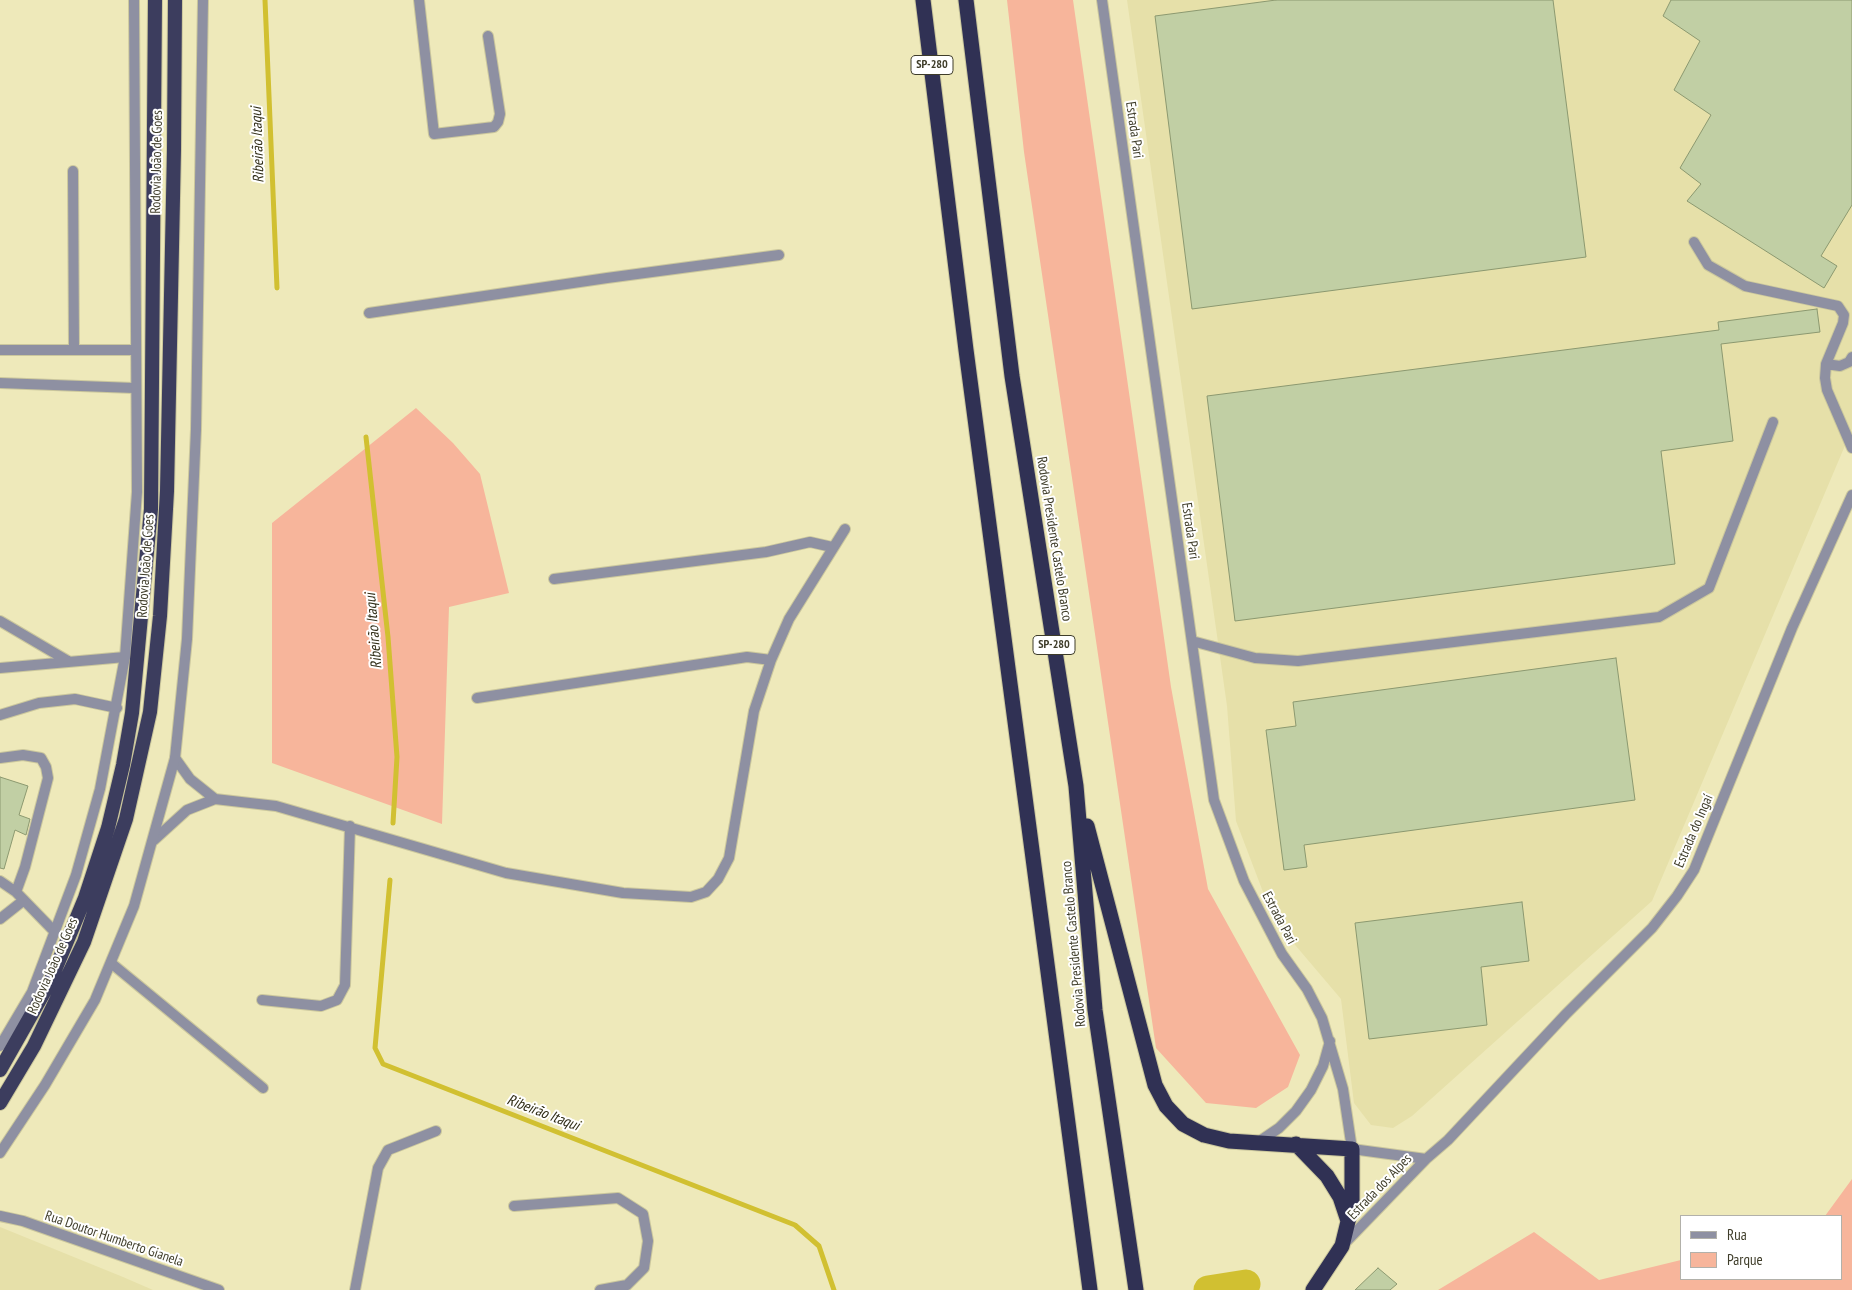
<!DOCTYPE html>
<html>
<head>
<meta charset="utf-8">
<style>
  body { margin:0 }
  #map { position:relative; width:1852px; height:1290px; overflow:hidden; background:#eee9ba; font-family:"PT Sans Narrow",sans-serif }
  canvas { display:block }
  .legend { position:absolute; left:1680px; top:1215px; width:162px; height:65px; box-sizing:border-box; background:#fff; border:1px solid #b2b1aa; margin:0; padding:6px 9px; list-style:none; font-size:15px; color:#3f3d2a }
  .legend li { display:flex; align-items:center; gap:10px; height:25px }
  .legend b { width:25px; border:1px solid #b2b1aa }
</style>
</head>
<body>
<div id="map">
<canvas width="1852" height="1290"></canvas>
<ul class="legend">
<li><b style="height:6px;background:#8e90a2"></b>Rua</li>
<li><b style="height:14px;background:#f7b59b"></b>Parque</li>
</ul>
</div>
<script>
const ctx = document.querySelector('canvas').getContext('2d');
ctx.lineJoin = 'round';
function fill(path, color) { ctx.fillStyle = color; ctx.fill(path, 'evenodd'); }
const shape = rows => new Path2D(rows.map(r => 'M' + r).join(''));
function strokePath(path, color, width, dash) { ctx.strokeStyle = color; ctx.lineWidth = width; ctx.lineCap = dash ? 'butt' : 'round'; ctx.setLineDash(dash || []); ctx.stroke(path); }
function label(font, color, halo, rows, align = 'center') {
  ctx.font = font + ' "PT Sans Narrow",sans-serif'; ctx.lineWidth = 4; ctx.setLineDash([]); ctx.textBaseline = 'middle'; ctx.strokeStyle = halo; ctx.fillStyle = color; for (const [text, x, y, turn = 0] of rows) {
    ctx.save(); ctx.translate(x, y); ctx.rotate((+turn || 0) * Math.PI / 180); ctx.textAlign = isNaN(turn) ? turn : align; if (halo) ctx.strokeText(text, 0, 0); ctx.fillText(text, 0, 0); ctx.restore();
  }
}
fill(shape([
  [1127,0,1852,0,1852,429,1652,901,1412,1116,1393,1128,1371,1125,1354,1103,1341,999,1279,926,1268,905,1236,821,1227,706],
  [0,1227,123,1277,153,1290,0,1290]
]), '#e6e0a9');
fill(shape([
  [1007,0,1073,0,1171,687,1208,889,1300,1055,1288,1087,1256,1108,1206,1103,1156,1048,1024,152],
  [416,408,453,443,480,474,509,593,449,607,442,824,272,763,272,523],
  [1852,1179,1852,1290,1438,1290,1534,1232,1599,1280,1681,1260,1681,1279,1841,1279,1841,1216,1825,1216]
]), '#f7b59b');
strokePath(shape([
  [265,0,277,288],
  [366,437,388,637,397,757,393,823],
  [390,880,375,1048,383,1064,795,1225,819,1246,834,1290]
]), '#d1c031', 5);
strokePath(shape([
  [1208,1290,1246,1284]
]), '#d1c031', 29);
const building = shape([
  [1276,0,1553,0,1586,257,1192,309,1155,16,1276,0],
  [1671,0,1852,0,1852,205,1821,256,1837,266,1824,288,1687,201,1701,184,1680,168,1711,115,1674,90,1700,41,1663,16,1671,0],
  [1817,309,1820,332,1721,344,1733,441,1661,451,1675,564,1235,621,1207,396,1719,330,1718,322,1817,309],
  [1616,658,1635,800,1304,845,1307,867,1284,870,1266,730,1296,726,1293,702,1616,658],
  [0,777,28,786,19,815,30,819,26,835,15,830,4,869,0,868,0,777],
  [1522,902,1529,961,1481,967,1487,1025,1369,1039,1355,923,1522,902],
  [1378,1268,1397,1284,1390,1290,1355,1290,1378,1268]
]);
fill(building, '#c1cfa4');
strokePath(building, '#8c9970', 1);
const service = shape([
  [419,0,434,134,494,127,498,122,500,114,488,36],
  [1102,0,1214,800,1244,881,1282,954,1307,989,1322,1018,1343,1089,1352,1149],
  [73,171,74,350],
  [1694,242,1708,265,1745,286,1838,306,1844,315,1843,323,1826,364,1825,378,1827,390,1852,448],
  [369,313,607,278,779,255],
  [0,350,134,350],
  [1826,364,1840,366,1849,362,1852,357],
  [0,383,134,388],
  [554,579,766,552,810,542,832,547],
  [0,621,68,661],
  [1192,641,1255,658,1298,661,1659,617,1709,588,1773,422],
  [0,668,125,657],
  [477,698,747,657,771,660],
  [0,758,23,755,41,758,46,767,48,778,25,867,16,892],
  [175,758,190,779,215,799],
  [154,840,187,810,215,799,276,806,506,873,623,893,691,897,706,892,718,879,729,858,754,711,771,660,789,619,845,529],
  [0,881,16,892,52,929],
  [0,919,24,900],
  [111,963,263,1088],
  [262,1000,321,1006,337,1000,345,985,350,826],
  [1257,1143,1279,1128,1296,1111,1311,1090,1323,1066,1330,1041],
  [514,1206,618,1198,643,1214,648,1241,644,1268,627,1285,600,1290],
  [0,1216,23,1221,219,1290],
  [355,1290,378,1168,388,1150,436,1131]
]);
const minor = shape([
  [0,715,39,703,75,699,117,708],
  [1352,1149,1426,1159],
  [1343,1245,1426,1159,1448,1140,1566,1014,1652,928,1677,896,1694,870,1792,628,1852,495]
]);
const tertiary = shape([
  [0,1046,32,992,76,875,100,789,125,657,137,492,134,0],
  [0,1153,45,1085,95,1000,134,906,175,758,187,639,196,429,203,0]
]);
const trunk = shape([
  [0,1070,50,982,85,898,108,828,123,765,132,713,151,509,155,0],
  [0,1103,34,1046,84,942,126,819,150,712,160,616,167,491,174,149,175,0]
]);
const motorway = shape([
  [923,0,966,350,1090,1290],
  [966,0,1012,376,1076,786,1095,1010,1136,1290],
  [1087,826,1155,1085,1166,1106,1183,1124,1204,1135,1229,1141,1352,1149,1352,1205,1342,1246,1313,1290],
  [1296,1144,1327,1176,1340,1197,1348,1221]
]);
strokePath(service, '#cbc79d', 12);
strokePath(minor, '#cbc79d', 12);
strokePath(tertiary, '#cbc79d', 12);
strokePath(trunk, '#cbc79d', 16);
strokePath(motorway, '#cbc79d', 17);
strokePath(service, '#8e90a2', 10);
strokePath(minor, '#8e90a2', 10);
strokePath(tertiary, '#8e90a2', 10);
strokePath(trunk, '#3c3d5e', 14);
strokePath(motorway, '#303154', 15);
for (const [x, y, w] of [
  [932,65,42],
  [1054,645,42]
]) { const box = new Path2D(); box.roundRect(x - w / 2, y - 9.5, w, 19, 4); ctx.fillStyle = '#fff'; ctx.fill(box); strokePath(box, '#3f3d2a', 1); }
label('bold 12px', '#3f3d2a', null, [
  ["SP-280",932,65],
  ["SP-280",1054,645]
]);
label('14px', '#3f3d2a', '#fff', [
  ["Estrada Pari",1134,130,82],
  ["Rodovia João de Goes",157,162,-89],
  ["Estrada Pari",1190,531,82],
  ["Rodovia Presidente Castelo Branco",1054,539,81],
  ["Rodovia João de Goes",146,566,-86],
  ["Estrada do Ingaí",1694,831,-67],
  ["Estrada Pari",1279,918,62],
  ["Rodovia Presidente Castelo Branco",1074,944,-95],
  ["Rodovia João de Goes",53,966,-66],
  ["Estrada dos Alpes",1380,1187,-46],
  ["Rua Doutor Humberto Gianela",114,1239,19]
]);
label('italic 15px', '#302d17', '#fff', [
  ["Ribeirão Itaqui",258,145,-92],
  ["Ribeirão Itaqui",374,631,-95],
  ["Ribeirão Itaqui",543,1113,21]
]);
</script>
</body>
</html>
